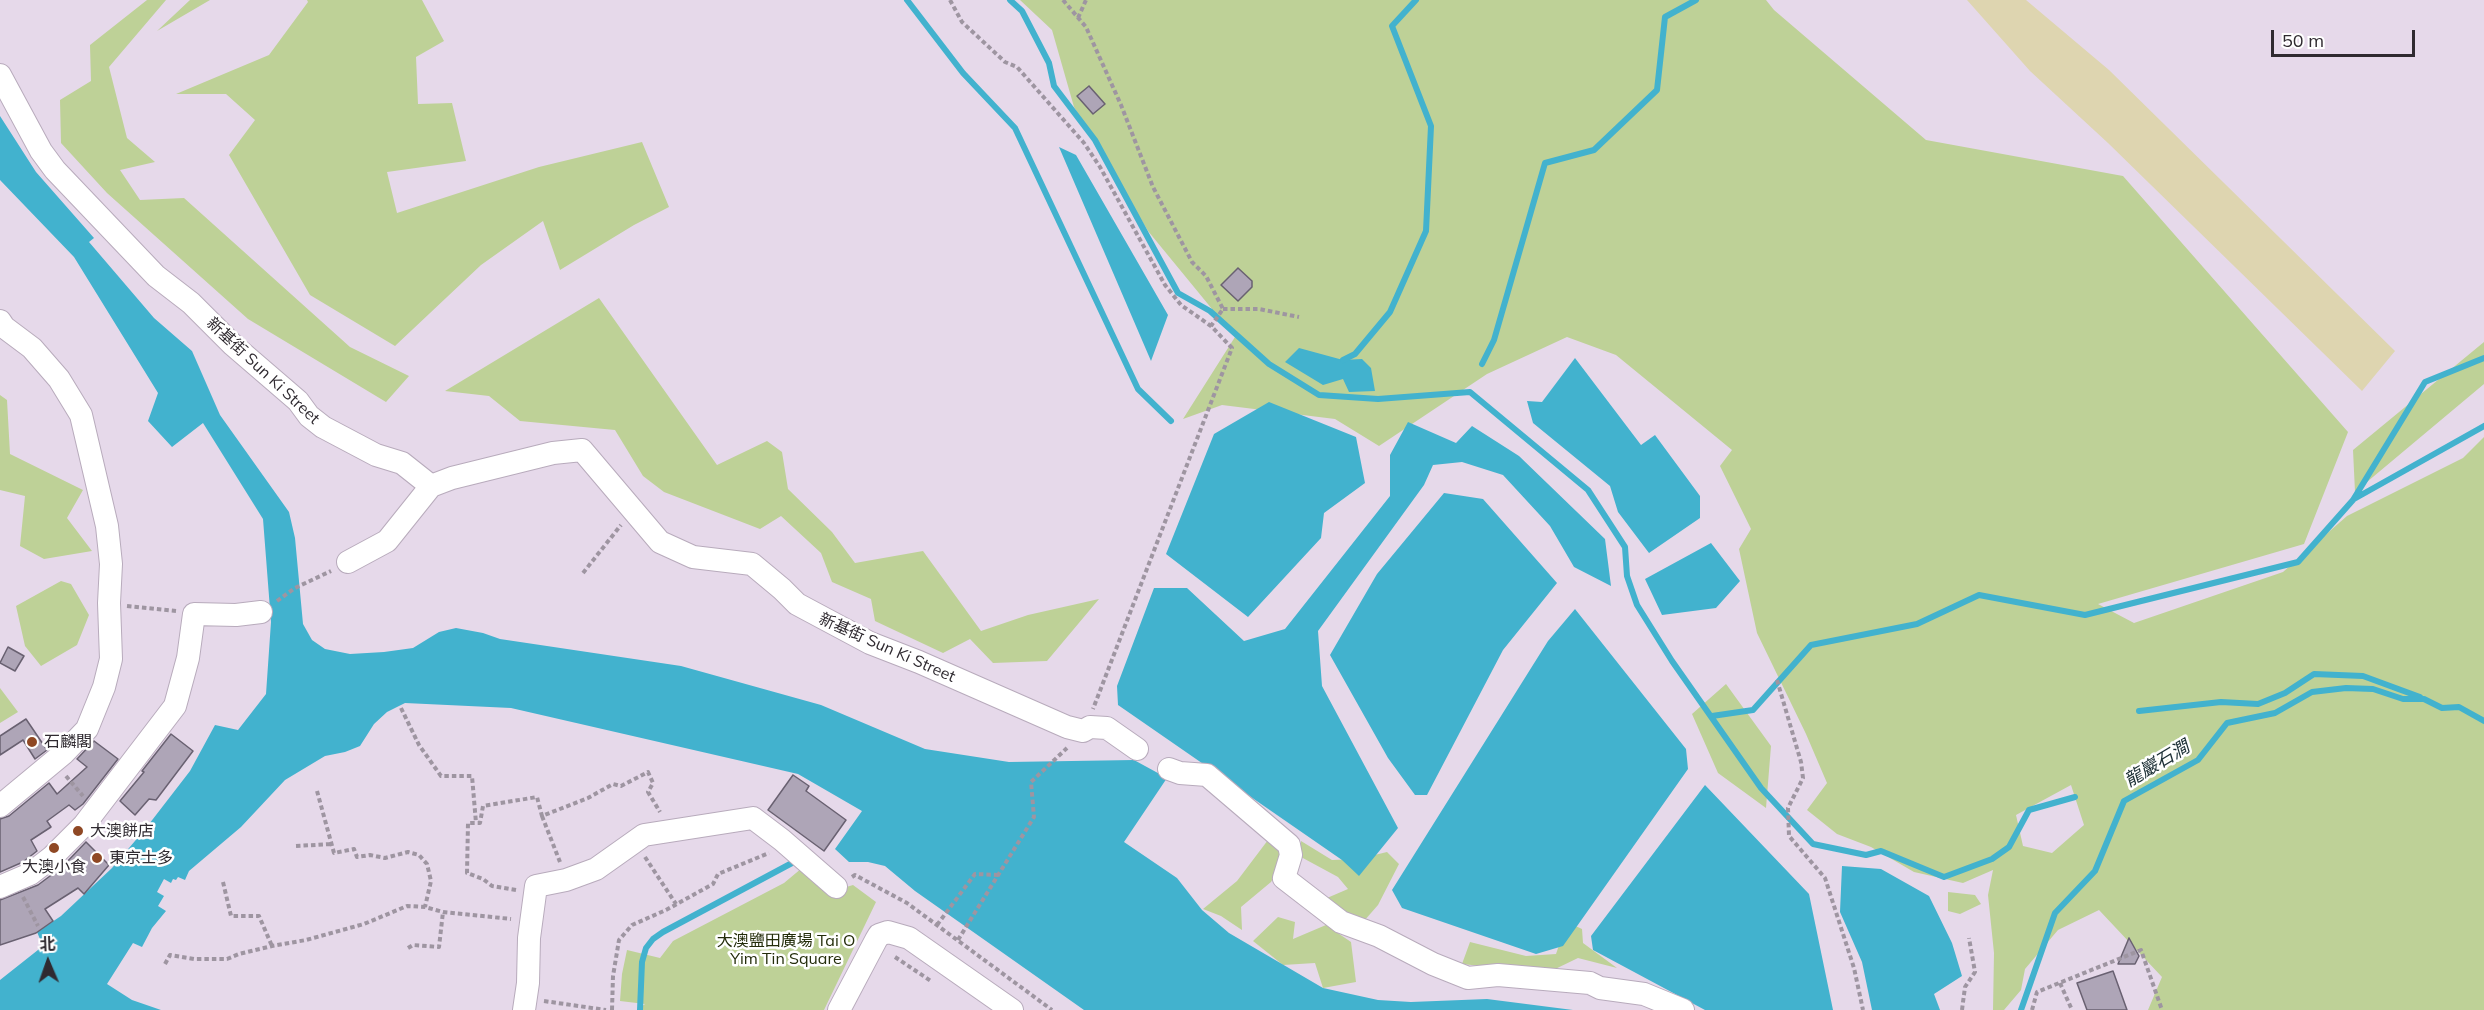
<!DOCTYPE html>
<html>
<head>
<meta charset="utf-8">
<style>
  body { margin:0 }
  #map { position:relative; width:2484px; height:1010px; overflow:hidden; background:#e6d9ea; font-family:Mulish,"Noto Sans SC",sans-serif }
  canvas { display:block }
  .north { position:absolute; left:18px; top:932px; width:60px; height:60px; -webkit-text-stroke:4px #fff; paint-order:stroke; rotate:358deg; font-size:16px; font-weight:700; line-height:24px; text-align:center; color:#2f2a30 }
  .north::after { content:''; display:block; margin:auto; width:21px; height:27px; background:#2f2a30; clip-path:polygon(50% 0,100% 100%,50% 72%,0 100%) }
  .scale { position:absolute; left:2271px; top:30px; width:144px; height:27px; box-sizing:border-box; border:3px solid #2f2a30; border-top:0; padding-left:8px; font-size:18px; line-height:21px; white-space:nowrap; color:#2f2a30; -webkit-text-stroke:4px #fff; paint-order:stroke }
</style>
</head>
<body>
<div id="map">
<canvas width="2484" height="1010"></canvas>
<div class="north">北</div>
<div class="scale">50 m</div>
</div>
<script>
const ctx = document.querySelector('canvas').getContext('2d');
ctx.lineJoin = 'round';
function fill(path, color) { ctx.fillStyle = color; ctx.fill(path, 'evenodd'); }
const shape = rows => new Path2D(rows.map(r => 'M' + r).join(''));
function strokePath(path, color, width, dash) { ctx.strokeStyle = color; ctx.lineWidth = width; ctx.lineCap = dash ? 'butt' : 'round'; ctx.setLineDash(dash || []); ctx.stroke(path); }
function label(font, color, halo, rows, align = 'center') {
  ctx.font = font + ' Mulish,"Noto Sans SC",sans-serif'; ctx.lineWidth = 5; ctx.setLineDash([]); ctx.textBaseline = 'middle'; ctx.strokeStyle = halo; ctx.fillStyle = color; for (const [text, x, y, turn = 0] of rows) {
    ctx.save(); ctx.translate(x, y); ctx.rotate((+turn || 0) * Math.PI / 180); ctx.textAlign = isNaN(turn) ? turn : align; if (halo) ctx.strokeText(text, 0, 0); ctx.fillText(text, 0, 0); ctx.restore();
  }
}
fill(shape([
  [147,0,166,0,109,67,127,138,155,162,120,170,140,200,184,198,350,347,409,376,386,402,248,319,107,193,61,143,60,100,91,81,90,45],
  [190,0,210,0,157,31],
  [307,0,422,0,444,41,416,57,418,104,452,103,466,161,387,172,397,213,539,167,642,142,669,207,634,225,560,270,543,221,481,265,395,346,310,295,229,155,255,120,226,94,176,94,269,55,308,2],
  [1020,0,1766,0,1774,10,1926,140,2123,176,2348,432,2304,544,2098,604,2134,623,2283,572,2347,516,2463,458,2484,437,2484,1010,2148,1010,2162,977,2099,910,2058,930,2025,969,2021,990,2004,1010,1993,1010,1994,953,1988,895,1993,870,1963,883,1914,872,1871,847,1837,834,1807,810,1827,783,1806,734,1757,633,1739,549,1751,529,1720,466,1732,450,1616,355,1567,337,1487,374,1379,446,1335,419,1222,405,1183,419,1235,337,1148,231,1074,107,1052,30],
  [2071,785,2084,825,2052,853,2023,846,2016,815],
  [599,298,717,465,767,441,782,452,788,489,832,532,855,563,923,551,981,631,1028,615,1099,599,1047,661,993,663,970,639,943,653,875,621,871,599,832,582,821,553,781,516,760,529,664,492,643,476,615,430,520,421,489,396,445,391],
  [2484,342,2484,384,2355,492,2353,450],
  [0,395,7,400,10,454,83,490,67,518,92,551,44,559,20,546,25,496,0,490],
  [61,581,71,584,89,615,77,645,41,666,25,646,16,606],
  [1726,684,1771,746,1766,808,1718,773,1692,714],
  [0,688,18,712,0,723],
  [1268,840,1284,852,1281,864,1271,882,1241,907,1242,930,1221,916,1203,909,1237,881],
  [1301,841,1332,860,1358,859,1387,852,1399,864,1378,905,1364,921,1333,923,1327,898,1348,889,1338,877,1301,857],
  [802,868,833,891,853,885,876,902,824,1010,637,1010,645,1004,620,1001,622,974,627,950,660,958,673,941,784,883],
  [1948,892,1975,895,1981,904,1960,914,1948,911],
  [1278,917,1295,922,1293,939,1326,925,1351,942,1356,982,1323,988,1315,963,1283,965,1253,941],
  [1567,922,1582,929,1583,943,1617,968,1578,958,1547,973,1462,964,1470,942,1526,956,1556,954]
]), '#bed197');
fill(shape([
  [1967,0,2026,0,2109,70,2395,351,2362,391,2108,143,2030,71]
]), '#ded5b0');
fill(shape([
  [0,116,36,172,94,238,89,242,154,318,192,351,220,415,289,512,295,538,303,624,312,640,325,649,350,654,384,652,413,648,439,632,456,628,483,633,500,639,681,666,821,705,925,749,1009,762,1134,760,1167,778,1124,842,1177,878,1202,910,1229,933,1323,988,1378,1000,1411,1002,1487,999,1573,1010,1084,1010,915,891,885,866,868,862,849,862,835,849,862,811,798,774,511,708,405,703,387,712,374,724,360,746,345,752,325,756,285,780,241,827,189,871,185,880,178,877,176,880,173,879,171,883,164,879,157,892,164,896,158,906,166,911,152,928,142,947,133,943,107,984,132,1000,161,1010,0,1010,0,980,43,946,37,932,61,916,112,868,146,828,190,771,215,725,238,730,266,694,271,622,263,519,203,423,172,447,148,421,158,393,74,257,0,180],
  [1059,147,1076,155,1168,315,1151,361],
  [1299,348,1343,360,1362,359,1371,368,1375,391,1349,392,1343,379,1323,385,1285,362],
  [1575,358,1641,445,1655,435,1700,496,1700,518,1649,553,1618,512,1610,486,1533,423,1527,401,1542,402],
  [1269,402,1356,437,1365,483,1324,513,1321,538,1248,617,1166,554,1214,434],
  [1408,422,1456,443,1472,426,1519,456,1605,539,1611,586,1574,567,1550,526,1503,475,1462,462,1433,465,1424,485,1318,631,1322,686,1398,828,1359,876,1342,860,1118,705,1117,686,1154,588,1187,588,1244,641,1285,629,1390,496,1390,455],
  [1444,493,1483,499,1557,583,1503,650,1427,795,1415,795,1388,758,1330,655,1377,574],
  [1711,543,1740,581,1716,608,1662,615,1645,579],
  [1575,609,1686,749,1688,769,1563,946,1536,954,1402,908,1392,890,1548,641],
  [1705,785,1809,894,1833,1010,1705,1010,1593,950,1591,936],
  [1842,866,1881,869,1929,896,1952,943,1962,976,1934,994,1940,1010,1872,1010,1862,962,1840,912]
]), '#42b2ce');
strokePath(shape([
  [907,0,963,73,1015,128,1138,389,1171,421],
  [1010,0,1022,11,1049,63,1054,86,1095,140,1178,293,1210,311,1269,364,1319,395,1378,399,1470,392,1588,490,1625,547,1627,576,1637,605,1672,661,1761,788,1813,844,1866,855,1881,851,1944,877,1992,859,2009,847,2029,810,2075,797],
  [1343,360,1355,354,1390,312,1426,231,1431,126,1392,26,1416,0],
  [1482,364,1494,340,1545,163,1594,150,1657,90,1665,17,1696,0],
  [2354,499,2484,426],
  [2139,711,2221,702,2258,704,2285,693,2314,674,2363,676,2420,697],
  [1712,716,1753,710,1811,645,1917,624,1979,595,2085,615,2298,562,2353,500,2425,382,2484,358],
  [640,1010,642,962,646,948,653,939,663,932,792,863],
  [2021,1010,2055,913,2095,871,2124,801,2198,760,2227,723,2275,713,2312,692,2346,688,2373,689,2403,699,2424,699,2442,708,2459,707,2484,721]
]), '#42b2ce', 6);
const building = shape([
  [1089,86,1105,104,1093,114,1077,96,1089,86],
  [1238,268,1252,281,1252,287,1238,301,1221,285,1238,268],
  [8,647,24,656,15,671,0,663,8,647],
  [26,719,47,750,35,759,23,740,0,755,0,736,26,719],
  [171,734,193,751,156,800,149,799,135,815,120,801,144,772,142,771,171,734],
  [94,741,118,759,83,804,75,810,69,805,47,821,51,827,31,840,37,851,23,862,0,872,0,819,9,816,49,783,57,794,87,767,77,759,94,741],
  [793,775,809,786,806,791,846,820,824,851,768,810,793,775],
  [86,842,109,865,84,894,78,888,45,909,53,921,36,933,0,945,0,900,38,885,62,867,86,842],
  [2129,938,2139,956,2135,964,2118,964,2129,938],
  [2113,971,2127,1010,2087,1010,2077,983,2113,971]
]);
fill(building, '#aea5b7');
strokePath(building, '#696171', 1.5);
const minor = shape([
  [0,75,41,151,55,170,156,276,191,303,233,345,298,401,309,416,323,427,376,455,402,463,431,486,452,478,553,453,582,450,660,542,693,557,752,564,782,589,797,604,870,643,919,662,1067,727,1083,731,1090,727,1107,728,1137,749],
  [0,321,4,327,32,348,59,379,81,415,107,526,111,564,109,603,111,659,104,687,87,729,64,753,0,806],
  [348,562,387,541,431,486],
  [1169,769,1180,773,1207,775,1289,845,1291,855,1284,878,1341,922,1379,936,1433,964,1468,978,1498,975,1590,983,1600,988,1644,994,1683,1010],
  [0,887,30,874,52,857,84,825,175,706,188,658,194,614,236,615,261,612],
  [524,1010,528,983,529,938,536,886,566,880,596,869,644,835,753,818,782,840,836,887],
  [839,1010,876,940,879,935,888,932,909,938,1012,1010]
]);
strokePath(minor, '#b8abbc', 24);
strokePath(shape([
  [950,0,962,22,1005,62,1017,67,1084,143,1100,167,1165,285,1181,305,1211,326],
  [1063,0,1086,27,1121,105,1153,187,1192,262,1206,276,1223,309,1211,326,1232,348,1093,709],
  [1078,18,1086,0],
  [1223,309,1259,309,1299,317],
  [583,573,621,525],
  [277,601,295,588,331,571],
  [127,606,176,611],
  [1777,680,1801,762,1803,778,1788,808,1789,836,1825,878,1854,968,1863,1010],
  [401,708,419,745,441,776,472,776,476,823],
  [66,776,83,796],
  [317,791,334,853,354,849,357,857,370,855,385,858,408,852,419,855,427,864,431,881,425,907],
  [542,816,560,862],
  [296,846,331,844],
  [645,857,676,904],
  [852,877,855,875,907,903,1052,1010],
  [223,882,231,916,259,916,272,946],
  [516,890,492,886,483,879,467,873,468,823,480,823,483,806,537,797,542,816,588,798,613,784,621,786,648,772,653,783,648,792,660,812],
  [23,897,38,926],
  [937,925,975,874,998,875],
  [958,940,1034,817,1031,782,1067,748],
  [408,948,413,945,439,947,443,912],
  [895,957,931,981],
  [165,964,170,955,194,959,227,959,239,954,272,946,306,940,364,924,407,906,425,907,443,912,511,919],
  [2060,983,2072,1010],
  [544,1001,606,1010],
  [612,1010,613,976,619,940,632,925,666,910,713,884,718,874,769,853],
  [1962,1010,1965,987,1975,972,1969,938],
  [2032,1010,2037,992,2141,950,2162,1010]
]), '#9e95a1', 4, [4.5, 3]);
strokePath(minor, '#fff', 22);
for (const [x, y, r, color] of [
  [32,742,6,"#8f4824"],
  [78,831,6,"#8f4824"],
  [54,848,6,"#8f4824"],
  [97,858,6,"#8f4824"]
]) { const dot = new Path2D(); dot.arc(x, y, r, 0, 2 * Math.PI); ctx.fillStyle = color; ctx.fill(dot); strokePath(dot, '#fff', 2); }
label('16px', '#2f2a30', '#fff', [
  ["新基街 Sun Ki Street",263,371,43],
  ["新基街 Sun Ki Street",887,648,24]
]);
label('16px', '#2f2a30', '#fff', [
  ["石麟閣",44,742],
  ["大澳餅店",90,831],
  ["東京士多",109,858],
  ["大澳小食",54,867,"center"]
], 'left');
label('16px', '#242d0b', '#fff', [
  ["大澳鹽田廣場 Tai O",786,941],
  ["Yim Tin Square",786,959]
]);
label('italic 18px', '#1b2e34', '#fff', [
  ["龍巖石澗",2157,764,-31]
]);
</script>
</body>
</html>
